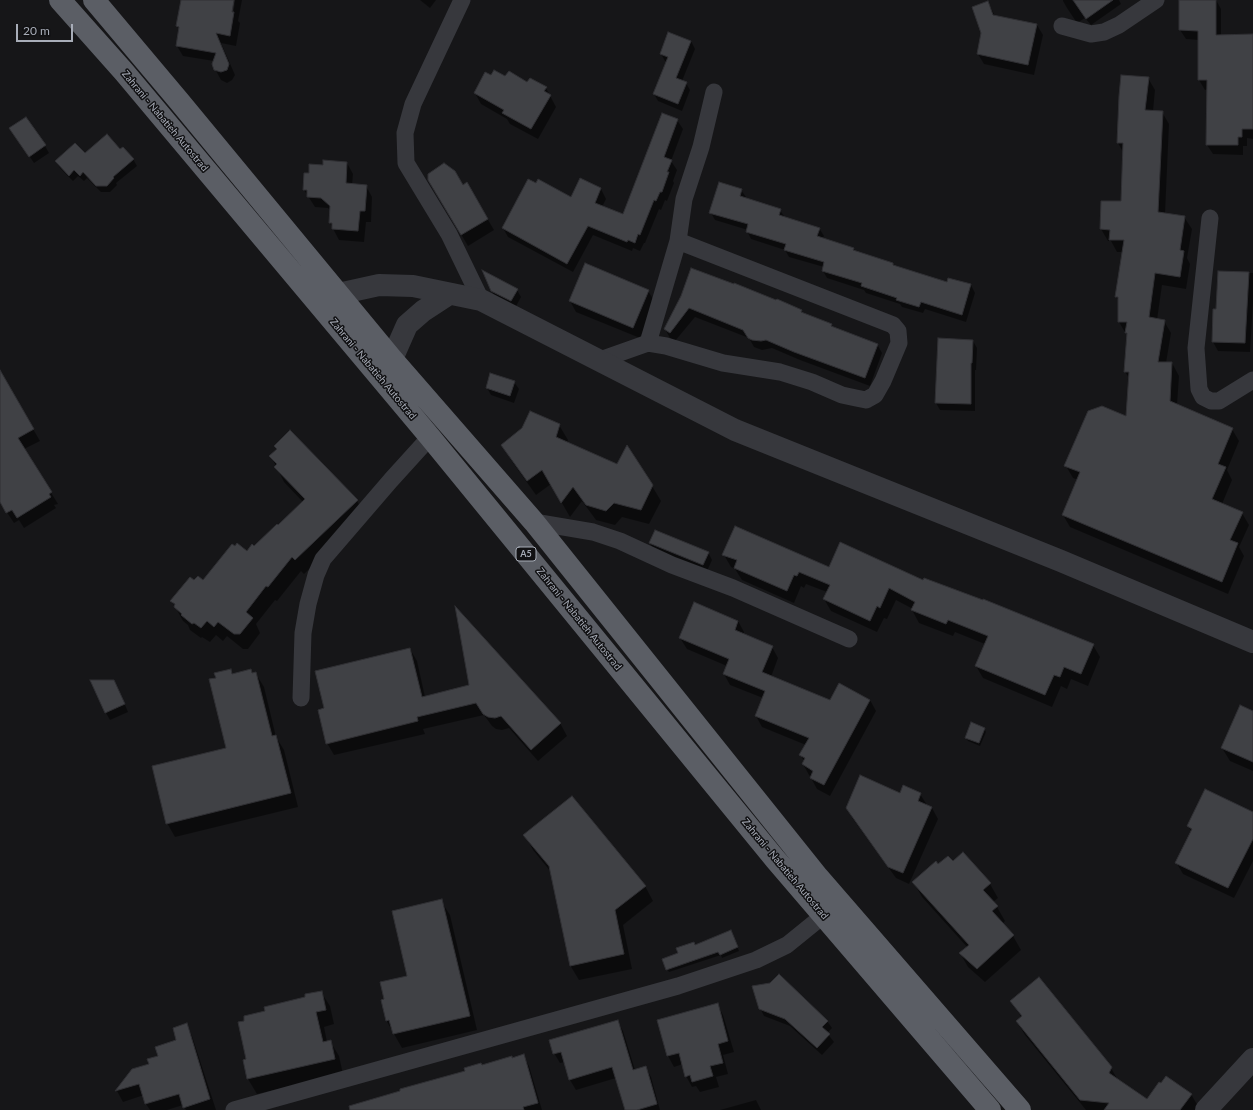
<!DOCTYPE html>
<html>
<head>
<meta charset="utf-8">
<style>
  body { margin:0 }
  #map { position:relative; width:1253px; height:1110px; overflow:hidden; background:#161618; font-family:Lato,sans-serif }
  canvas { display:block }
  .scale { position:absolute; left:16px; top:24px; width:57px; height:18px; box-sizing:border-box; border:2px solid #a8adb8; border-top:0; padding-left:5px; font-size:12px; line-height:14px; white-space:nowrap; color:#a8adb8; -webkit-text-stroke:3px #111113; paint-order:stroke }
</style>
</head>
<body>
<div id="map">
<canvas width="1253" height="1110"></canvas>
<div class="scale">20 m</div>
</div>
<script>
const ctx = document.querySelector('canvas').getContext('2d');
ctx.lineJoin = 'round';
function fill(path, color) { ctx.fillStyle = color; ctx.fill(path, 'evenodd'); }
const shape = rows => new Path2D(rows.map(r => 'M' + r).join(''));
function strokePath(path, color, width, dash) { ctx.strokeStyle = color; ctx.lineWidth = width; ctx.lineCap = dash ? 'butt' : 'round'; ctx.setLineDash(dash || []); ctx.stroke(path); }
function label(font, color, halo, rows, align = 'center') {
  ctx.font = font + ' Lato,sans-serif'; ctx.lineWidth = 3; ctx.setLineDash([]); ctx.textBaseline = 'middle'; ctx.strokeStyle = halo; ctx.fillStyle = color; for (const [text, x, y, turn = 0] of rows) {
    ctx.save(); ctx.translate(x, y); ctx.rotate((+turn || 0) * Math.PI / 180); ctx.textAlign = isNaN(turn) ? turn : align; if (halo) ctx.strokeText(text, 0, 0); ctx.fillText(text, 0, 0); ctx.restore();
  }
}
fill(shape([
  [185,0,233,0,231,16,233,17,235,0,242,0,238,21,240,23,236,46,221,43,235,75,232,80,227,83,221,80,215,69,214,61,183,56,177,46,180,30,177,26],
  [420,0,436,0,430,8],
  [1063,0,1119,0,1121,4,1091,25,1085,18,1077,23,1067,8,1063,1],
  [1180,0,1216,0,1221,9,1221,36,1253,35,1253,139,1247,138,1247,146,1243,146,1243,155,1213,154,1207,145,1208,89,1205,90,1199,80,1199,40,1186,39,1180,30],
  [988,2,995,16,1037,25,1043,35,1034,75,984,64,978,54],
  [691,41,695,49,682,81,686,83,690,90,682,111,658,101,654,94,667,62,665,61,661,54],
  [491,76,506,78,546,88,556,107,538,139,510,124,507,119,481,104,475,93],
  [1148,78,1155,90,1153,111,1162,112,1169,124,1165,214,1184,217,1192,229,1187,258,1190,264,1186,289,1162,285,1157,320,1164,321,1171,333,1166,363,1172,363,1179,376,1177,405,1232,429,1239,441,1227,470,1232,480,1222,504,1242,513,1249,525,1239,547,1244,556,1228,594,1070,527,1063,515,1078,480,1073,478,1066,466,1127,418,1130,379,1125,372,1127,334,1126,334,1119,322,1119,301,1116,297,1123,252,1117,252,1111,241,1108,241,1101,229,1102,202,1122,202,1123,152,1118,143],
  [677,120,683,129,671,161,677,170,673,181,674,183,667,201,665,200,661,210,659,209,645,243,644,243,640,251,633,248,632,251,593,235,573,272,508,237,503,228,571,198,581,179,601,189,606,199,602,207,624,215],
  [15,135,45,146,49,153,34,163],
  [120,151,133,159,137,166,116,183,117,185,110,192,101,192,87,178,84,181,78,176,73,181,60,168,56,162,85,155],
  [347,163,353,174,352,185,366,186,372,197,371,222,366,222,364,242,339,240,330,223,331,211,328,208,315,207,304,190,310,174,324,166],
  [429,180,463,186,467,184,494,230,468,246],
  [741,190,746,197,745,199,780,210,785,218,819,228,824,236,822,239,853,249,855,252,893,264,895,267,947,284,971,285,975,293,966,322,925,309,923,313,902,307,900,304,866,293,864,290,827,278,823,271,824,267,789,257,785,250,751,239,747,231,748,230,715,220,711,213],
  [1219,272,1253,273,1253,302,1250,352,1218,351,1213,342,1217,310],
  [491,290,517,290,521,297,515,308,496,298],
  [648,291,655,302,640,338,576,312,570,301],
  [682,296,801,310,803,314,831,325,833,327,877,344,882,353,870,386,800,360,772,348,762,350,754,347,749,338,695,317,675,341,670,338,665,329],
  [939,339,973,341,977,348,976,370,975,370,975,411,940,410,936,403],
  [4,379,40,441,24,449,58,504,54,505,56,508,24,528,19,520,14,523,0,502,0,381],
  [514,382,519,389,514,403,491,395,487,388],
  [559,425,568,440,567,443,652,486,661,501,649,524,622,517,615,525,596,520,582,501,570,517,551,484,536,495,511,460,503,445],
  [271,456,357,501,365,515,304,574,301,571,277,601,275,600,256,624,260,633,248,649,243,649,227,636,223,641,216,635,210,642,202,637,201,638,190,630,188,625,183,621,172,601,194,582,203,581,247,552,278,526,303,502,284,482],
  [650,543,708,552,712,560,707,571,654,551],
  [724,555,924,581,1093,645,1100,657,1088,686,1071,679,1067,689,1061,686,1052,707,983,678,976,666,985,644,955,632,953,636,919,623,912,610,913,609,896,600,887,619,884,618,877,632,831,611,824,599,827,592,806,584,804,588,801,586,794,603,742,580,735,569,731,567],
  [738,621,744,632,743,635,772,647,778,658,771,677,830,701,870,700,876,711,830,796,817,789,811,778,811,777,809,775,803,764,804,762,801,755,806,745,762,727,756,716,763,698,730,685,724,674,727,666,687,649,680,638],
  [410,649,417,661,425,697,471,686,560,723,567,736,538,761,509,728,502,730,496,729,492,726,484,715,423,729,425,734,334,755,327,743,325,709],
  [231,670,233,675,251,670,253,674,256,674,264,687,276,737,284,750,298,807,175,837,167,823,227,748,217,679],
  [118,688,128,712,110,720,106,713],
  [1253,712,1253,771,1230,761,1222,748],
  [984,728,986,732,980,746,968,741,966,738],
  [901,794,920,794,927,805,932,808,938,819,909,884,896,878,853,819,847,808],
  [1253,813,1253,861,1234,898,1183,874,1176,862,1192,832,1188,826],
  [525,835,645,886,653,901,623,925,632,969,579,980,570,965,551,872,533,850],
  [938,865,990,884,998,898,993,902,997,907,1005,921,1002,924,1013,936,1021,950,985,982,968,967,960,953,968,948,922,897,914,883],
  [441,901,450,915,477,1030,402,1048,386,1020,386,1000,409,976],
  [732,934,739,951,722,958,721,955,669,972,667,969,696,946],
  [321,992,330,1006,334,1024,324,1027,327,1042,330,1041,339,1056,343,1074,257,1094,248,1079,244,1061,248,1060,245,1021,266,1012,307,998],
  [1011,1001,1111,1068,1119,1082,1147,1101,1161,1085,1191,1094,1199,1108,1197,1110,1086,1110,1025,1035,1017,1022,1022,1018],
  [717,1004,723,1015,734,1052,723,1055,728,1074,716,1077,719,1087,700,1092,696,1086,692,1087,686,1076,683,1064,674,1067,668,1056],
  [760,1008,827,1021,832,1028,827,1033,834,1042,822,1055,790,1026,764,1016],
  [617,1021,623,1031,635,1070,645,1067,651,1077,660,1110,626,1110,616,1078,576,1090,570,1080,565,1062,560,1063,554,1053],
  [186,1025,192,1036,216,1110,186,1110,183,1105,167,1110,150,1110,146,1104,144,1095,123,1102,117,1091,132,1070,150,1065,178,1041],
  [523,1055,529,1066,542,1110,365,1110,481,1066,512,1057,512,1059],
  [756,1100,761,1110,720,1110]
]), '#0007');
const building = shape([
  [181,0,234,0,232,12,234,12,230,36,216,33,229,64,227,70,221,72,214,70,212,64,216,53,176,46,179,27,176,26,181,0],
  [1073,0,1113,0,1086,19,1073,0],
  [1179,0,1216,0,1216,35,1253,34,1253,129,1242,129,1242,137,1238,137,1238,145,1206,145,1207,80,1198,80,1198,31,1179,30,1179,0],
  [988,1,993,15,1037,24,1028,65,977,54,981,33,972,7,988,1],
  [668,32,691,41,676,78,687,82,678,104,653,94,668,57,660,54,668,32],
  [494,70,505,76,509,71,527,82,530,78,547,87,544,91,551,95,531,129,502,113,504,110,474,93,485,72,491,75,494,70],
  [1121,75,1149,77,1145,110,1163,111,1158,212,1185,216,1180,250,1184,251,1180,277,1155,273,1149,317,1165,320,1158,362,1172,362,1170,401,1233,428,1218,464,1226,467,1212,499,1243,512,1230,540,1238,543,1222,582,1062,515,1080,472,1064,466,1088,411,1102,406,1126,416,1129,372,1124,372,1127,333,1125,333,1127,322,1118,322,1118,297,1115,297,1124,240,1109,240,1110,230,1100,229,1101,201,1121,201,1123,143,1117,143,1119,96,1121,75],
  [662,113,678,119,664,157,672,160,667,172,669,172,662,192,660,192,656,201,654,200,640,235,638,234,635,243,628,240,627,242,588,226,567,264,502,228,528,179,536,183,538,179,571,197,580,178,601,188,595,203,623,214,662,113],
  [26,117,46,145,29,157,9,128,26,117],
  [107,134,120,149,123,147,134,159,113,177,114,178,107,186,96,186,83,172,80,176,74,170,69,176,55,161,75,143,85,153,107,134],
  [323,160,347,162,346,183,367,185,365,211,360,211,358,231,332,229,332,223,329,223,330,206,321,198,307,197,307,190,303,190,304,173,309,173,309,164,323,165,323,160],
  [444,163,455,171,463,185,467,182,488,219,461,235,428,180,428,174,444,163],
  [719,182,742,189,740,196,781,209,779,215,820,228,817,236,854,248,853,250,893,263,893,265,947,282,948,278,971,284,962,315,921,302,919,307,896,300,897,298,861,286,862,283,822,271,824,262,784,250,786,244,746,232,748,224,709,213,719,182],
  [585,263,649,290,633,328,569,301,585,263],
  [691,268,734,284,734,283,776,300,777,299,802,310,801,312,832,324,831,326,878,344,865,378,794,352,766,340,761,341,752,340,748,338,743,330,689,308,670,333,664,329,681,296,691,268],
  [482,270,518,289,511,301,491,291,482,270],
  [1218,271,1249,272,1245,343,1212,342,1213,309,1216,309,1218,271],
  [938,338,973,340,972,363,971,363,971,404,935,403,938,338],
  [0,370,34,429,18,438,52,492,49,494,51,497,17,518,12,510,6,513,0,502,0,370],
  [490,373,515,381,510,396,486,388,490,373],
  [530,411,560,424,556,437,617,464,627,445,653,485,641,510,614,503,606,511,586,505,573,487,561,503,542,470,527,481,501,445,522,428,530,411],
  [290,430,358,500,295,560,292,557,268,587,266,586,246,612,253,618,240,634,234,634,218,622,214,627,207,621,201,628,194,623,192,624,181,615,182,614,174,607,175,604,170,601,190,577,194,580,198,576,203,580,232,544,235,546,237,543,247,551,252,544,254,546,277,524,278,525,305,499,274,467,277,464,269,456,277,449,274,446,290,430],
  [735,526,829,567,840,542,923,580,924,578,983,600,983,599,1094,644,1081,674,1064,667,1060,677,1054,675,1045,695,975,666,988,636,948,620,946,624,911,610,915,602,889,588,880,608,877,606,870,621,823,599,830,585,799,572,797,576,794,575,787,591,734,568,737,560,722,555,735,526],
  [655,530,709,552,703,565,649,543,655,530],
  [694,602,738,621,735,630,773,646,762,672,830,700,839,683,870,700,824,785,810,778,813,771,802,764,805,758,799,755,809,738,755,716,765,691,723,674,729,659,679,638,694,602],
  [455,606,561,723,531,750,501,716,495,718,488,717,483,714,476,703,417,717,418,721,326,744,318,710,324,708,315,671,410,648,422,697,469,685,455,606],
  [231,669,232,674,251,669,252,673,256,672,272,736,276,735,291,793,166,824,152,766,226,748,209,679,216,678,214,673,231,669],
  [90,680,114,680,125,704,105,713,90,680],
  [1240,705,1253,711,1253,762,1221,748,1240,705],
  [971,722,985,728,979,743,965,738,971,722],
  [860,775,900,793,903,785,921,793,918,801,932,807,903,873,888,867,846,808,860,775],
  [1205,789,1253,812,1253,839,1228,888,1175,863,1192,829,1187,826,1205,789],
  [572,796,646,886,615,910,624,954,570,966,549,866,523,835,572,796],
  [963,852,991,883,983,890,998,906,992,911,1014,935,977,969,959,953,969,945,912,882,936,861,938,864,948,856,953,861,963,852],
  [442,899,470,1016,393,1034,389,1020,386,1021,381,1000,384,999,380,982,407,976,392,911,442,899],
  [731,930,738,947,720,955,718,952,666,970,662,959,678,953,676,948,694,942,695,945,731,930],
  [779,974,828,1021,822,1027,830,1034,817,1048,785,1019,759,1009,752,986,770,983,779,974],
  [1039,977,1112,1067,1109,1073,1147,1099,1159,1082,1161,1083,1166,1076,1192,1094,1180,1110,1104,1110,1109,1103,1080,1100,1016,1021,1022,1016,1010,1001,1039,977],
  [322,991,326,1010,316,1012,323,1042,331,1040,335,1059,247,1079,243,1060,246,1059,238,1022,244,1021,244,1016,265,1011,264,1007,305,997,305,994,322,991],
  [718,1003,728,1041,718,1044,723,1063,710,1066,713,1076,692,1082,690,1075,685,1077,679,1053,667,1056,657,1020,718,1003],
  [618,1020,633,1070,646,1066,657,1104,637,1110,625,1110,612,1067,569,1080,561,1052,553,1054,549,1040,618,1020],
  [187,1023,210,1099,183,1108,179,1094,145,1104,139,1084,115,1091,132,1069,149,1064,147,1059,158,1056,155,1047,176,1040,173,1028,187,1023],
  [524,1054,538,1103,523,1107,524,1110,350,1110,349,1106,400,1091,400,1089,465,1071,464,1068,481,1063,482,1065,512,1056,512,1058,524,1054]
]);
fill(building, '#404145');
strokePath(building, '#303034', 1);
strokePath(shape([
  [462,0,413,104,405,133,406,163,449,234,481,300],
  [1062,26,1091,34,1104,32,1119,25,1156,0],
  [1210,218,1196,348,1199,389,1203,397,1211,401,1219,401,1253,380],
  [648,343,678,241,684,199,701,147,714,92],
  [600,360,648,343,666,346,723,363,780,372,812,382,842,395,856,398,866,400,875,395,883,381,899,343,898,331,893,325,678,241],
  [534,522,593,532,620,541,672,565,733,588,849,639],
  [301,698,303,633,308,604,316,575,323,559,391,480,430,437],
  [234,1110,678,986,756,960,787,945,824,915]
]), '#37383d', 17);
strokePath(shape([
  [338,294,379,285,413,286,481,300,735,430,1061,561,1253,642],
  [392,359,407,325,423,311,449,294],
  [1206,1110,1253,1059]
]), '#37383d', 22);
strokePath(shape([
  [60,0,124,72,430,437,775,859,990,1110],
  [94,0,179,101,392,359,534,522,818,877,1020,1110]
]), '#5b5e65', 22);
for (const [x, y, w] of [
  [526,554,20]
]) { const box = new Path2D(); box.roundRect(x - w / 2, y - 7, w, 14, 3); ctx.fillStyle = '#111113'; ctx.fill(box); strokePath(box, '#a8adb8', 1); }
label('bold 9px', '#a8adb8', null, [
  ["A5",526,554]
]);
label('10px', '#a8adb8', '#111113', [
  ["Zahrani - Nabatieh Autostrad",165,121,50],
  ["Zahrani - Nabatieh Autostrad",373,369,50],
  ["Zahrani - Nabatieh Autostrad",579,619,51],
  ["Zahrani - Nabatieh Autostrad",785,869,50]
]);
</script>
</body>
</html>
